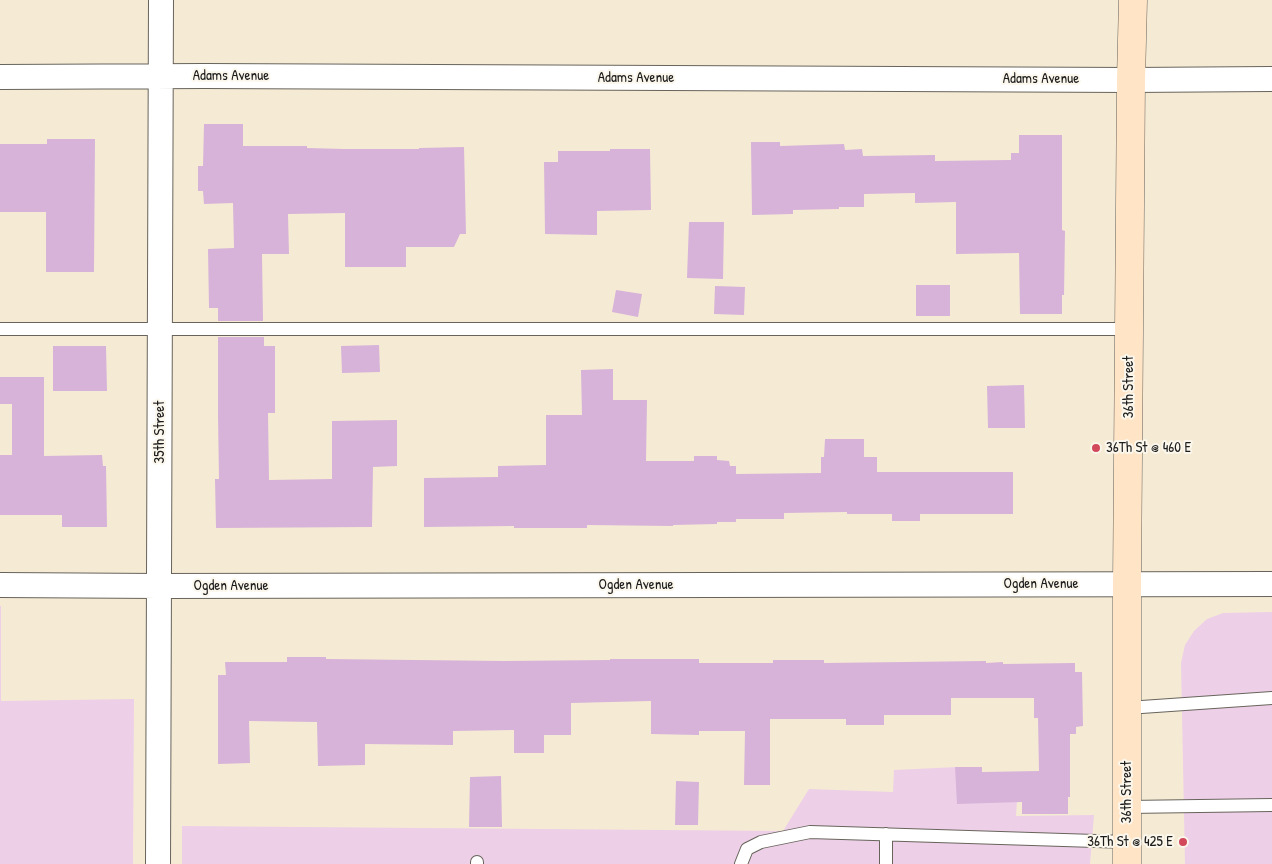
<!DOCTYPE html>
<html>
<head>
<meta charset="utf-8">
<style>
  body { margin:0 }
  canvas { display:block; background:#f5ead4 }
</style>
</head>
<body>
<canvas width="1272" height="864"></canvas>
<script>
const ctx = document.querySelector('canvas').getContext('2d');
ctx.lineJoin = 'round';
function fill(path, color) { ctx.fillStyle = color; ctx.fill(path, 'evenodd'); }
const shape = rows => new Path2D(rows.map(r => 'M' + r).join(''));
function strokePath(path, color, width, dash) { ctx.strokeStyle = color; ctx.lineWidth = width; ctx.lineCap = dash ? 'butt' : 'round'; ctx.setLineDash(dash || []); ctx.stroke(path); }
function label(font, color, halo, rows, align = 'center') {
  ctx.font = font + ' "Patrick Hand",sans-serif'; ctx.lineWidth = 4; ctx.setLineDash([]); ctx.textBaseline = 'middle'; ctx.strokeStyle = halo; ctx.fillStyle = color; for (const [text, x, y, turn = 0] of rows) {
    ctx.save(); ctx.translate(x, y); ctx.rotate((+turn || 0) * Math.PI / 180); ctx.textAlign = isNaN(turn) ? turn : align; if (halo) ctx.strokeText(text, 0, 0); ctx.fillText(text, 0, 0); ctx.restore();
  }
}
fill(shape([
  [0,606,1,606,1,701,134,699,133,864,0,864],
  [1272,612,1272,864,1185,864,1181,663,1185,645,1194,631,1207,619,1223,613],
  [957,767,1017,801,1016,816,1094,815,1090,864,182,864,182,826,783,831,809,789,893,792,894,770]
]), '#edd0e8');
fill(shape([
  [204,124,243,124,243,146,307,146,307,148,344,149,419,149,419,148,464,147,466,234,460,234,454,247,406,247,406,267,345,267,345,213,288,214,289,254,262,254,263,321,218,321,218,308,209,308,208,249,234,248,233,203,204,204,203,191,198,191,198,166,203,166],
  [1019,135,1062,135,1062,230,1065,231,1064,295,1062,295,1062,314,1020,314,1019,253,956,254,956,202,915,203,915,193,864,194,864,207,839,207,839,209,793,210,793,214,752,215,751,142,780,142,780,146,844,144,845,150,862,149,863,156,935,155,935,161,1011,160,1011,153,1019,153],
  [47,139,95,139,94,272,46,272,46,212,0,212,0,144,47,144],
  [610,149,650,149,651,210,597,211,597,235,545,234,544,162,558,162,558,151,610,151],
  [689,222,724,222,723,279,687,278],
  [916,285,950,285,950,316,916,316],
  [715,286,745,287,744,315,714,314],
  [616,290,642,294,638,317,612,312],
  [218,337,264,337,264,346,275,346,275,413,268,413,269,480,332,479,332,421,397,420,397,466,373,467,372,527,216,528,215,479,219,479,218,415],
  [379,345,380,372,342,373,341,346],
  [53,346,106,346,107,391,53,391],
  [613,369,613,400,647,400,646,461,694,461,694,456,717,456,717,460,729,461,730,466,736,466,736,474,821,473,821,457,824,457,825,439,864,439,864,457,877,457,877,472,1013,472,1013,514,920,514,920,521,892,521,892,514,847,514,847,512,845,512,784,513,784,519,736,519,736,522,717,522,717,524,673,525,673,526,587,525,587,528,514,528,514,526,424,527,424,478,498,477,498,466,546,465,546,415,582,415,581,370],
  [0,377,44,377,44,456,102,455,103,466,106,466,107,527,62,527,62,515,0,515,0,455,12,455,12,404,0,404],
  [1024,385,1025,428,988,428,987,386],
  [287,657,326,657,326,659,505,661,610,660,610,659,699,659,699,663,773,663,773,660,824,660,824,663,986,661,986,663,1003,662,1003,664,1075,663,1075,672,1082,672,1083,726,1076,727,1076,734,1070,734,1070,797,1068,797,1068,814,1022,814,1022,802,957,804,955,767,982,767,982,772,1039,771,1038,718,1034,718,1034,698,951,698,951,715,884,715,884,725,846,725,846,719,770,719,770,785,744,785,745,731,699,731,699,735,651,734,651,701,571,703,571,735,544,735,544,753,514,753,514,730,453,731,453,745,365,744,365,765,318,766,317,722,249,721,250,763,218,764,218,675,226,675,225,662,287,662],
  [501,776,502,827,469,827,470,777],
  [676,781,699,782,698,825,675,825]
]), '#d7b3d9');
const service = shape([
  [0,329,1129,329],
  [1127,708,1272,698],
  [1127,807,1272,805],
  [886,834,886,864],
  [477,862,477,864],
  [741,864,747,849,761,842,810,832,1127,842]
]);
const minor = shape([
  [0,77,204,76,1131,80,1272,79],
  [0,585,159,586,1272,584],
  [158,864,161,0]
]);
const secondary = shape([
  [1127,864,1127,584,1131,80,1133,0]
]);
strokePath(service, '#68645c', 14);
strokePath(minor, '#68645c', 26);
strokePath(secondary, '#68645c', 29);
strokePath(service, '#fff', 12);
strokePath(minor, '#fff', 24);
strokePath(secondary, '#ffe4c6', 28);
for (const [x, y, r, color] of [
  [1096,448,5,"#d1495b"],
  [1183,842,5,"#d1495b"]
]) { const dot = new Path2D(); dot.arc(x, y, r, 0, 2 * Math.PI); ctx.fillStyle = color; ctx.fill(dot); strokePath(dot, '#fbf7ec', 2); }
label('15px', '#1c1c1c', '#fbf7ec', [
  ["Adams Avenue",231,76],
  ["Adams Avenue",636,78],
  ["Adams Avenue",1041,79],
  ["36th Street",1129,387,-90],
  ["35th Street",160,432,-90],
  ["Ogden Avenue",1041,584],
  ["Ogden Avenue",636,585],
  ["Ogden Avenue",231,586],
  ["36th Street",1127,792,-90]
]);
label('15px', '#1c1c1c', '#fbf7ec', [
  ["36Th St @ 460 E",1106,448],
  ["36Th St @ 425 E",1173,842,"right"]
], 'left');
</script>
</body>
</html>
